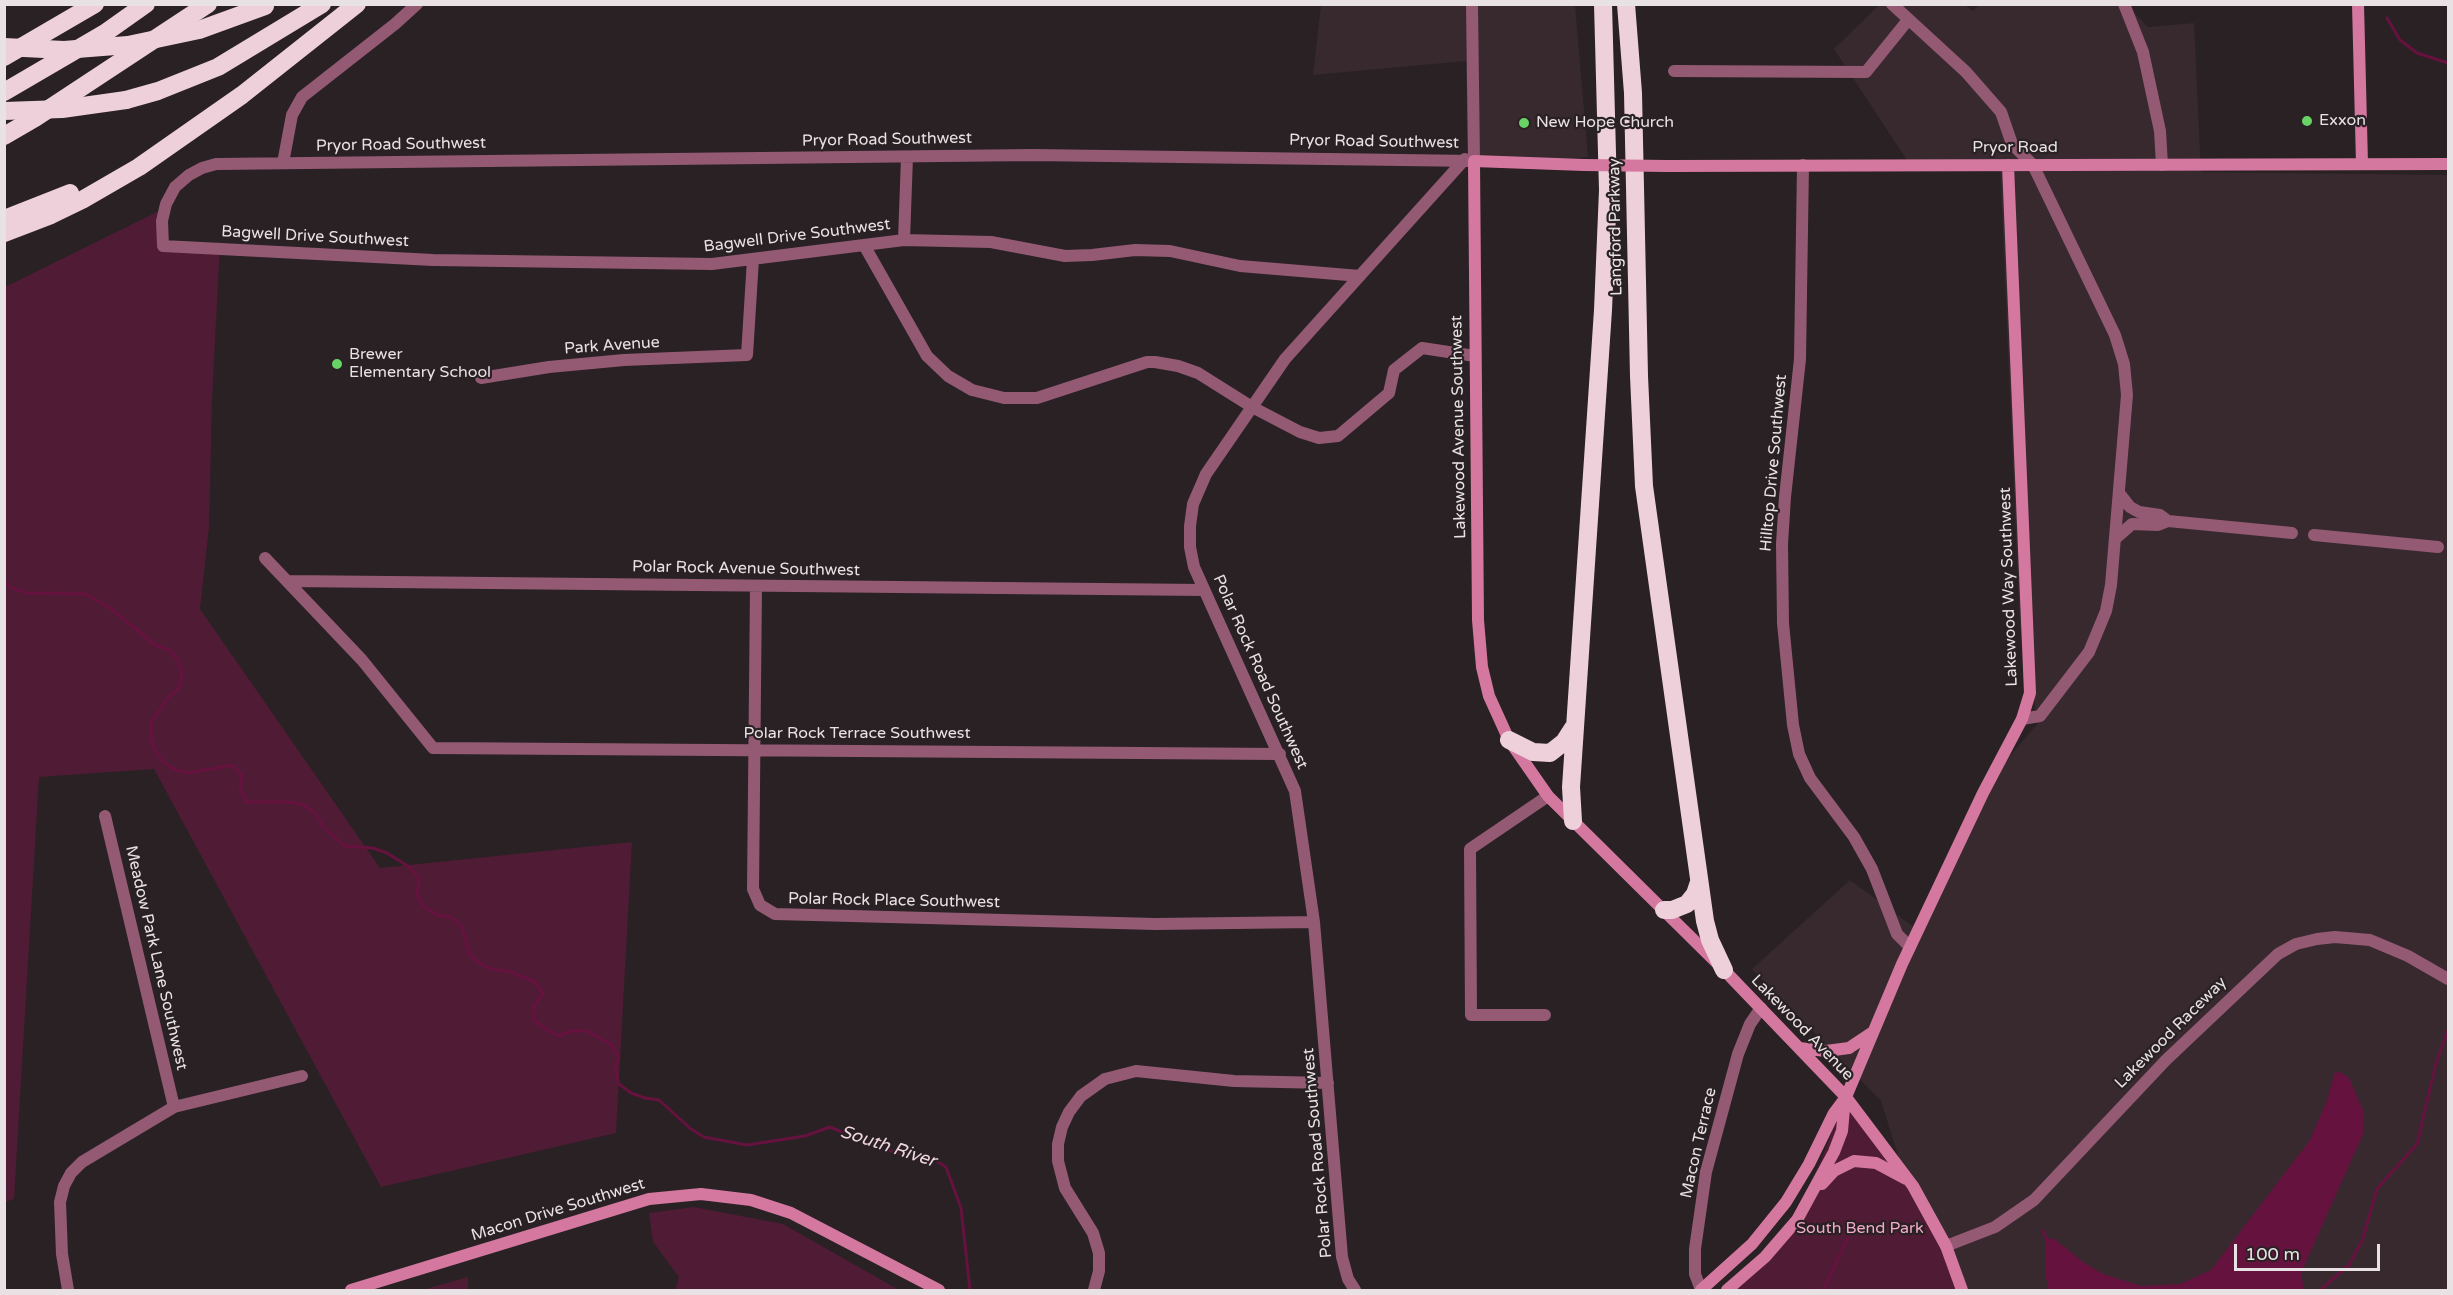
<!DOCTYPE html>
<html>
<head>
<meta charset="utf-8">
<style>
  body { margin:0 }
  #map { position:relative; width:2453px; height:1295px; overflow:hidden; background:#292124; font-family:"Varela Round",sans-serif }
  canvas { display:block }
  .frame { position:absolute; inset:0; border:6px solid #e8e2e4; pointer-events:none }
  .scale { position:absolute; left:2234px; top:1244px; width:146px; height:27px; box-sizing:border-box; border:3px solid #e8e2e4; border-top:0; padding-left:8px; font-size:18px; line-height:21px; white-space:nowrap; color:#e8e2e4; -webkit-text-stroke:4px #292124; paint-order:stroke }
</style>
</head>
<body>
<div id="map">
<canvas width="2453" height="1295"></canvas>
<div class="frame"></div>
<div class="scale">100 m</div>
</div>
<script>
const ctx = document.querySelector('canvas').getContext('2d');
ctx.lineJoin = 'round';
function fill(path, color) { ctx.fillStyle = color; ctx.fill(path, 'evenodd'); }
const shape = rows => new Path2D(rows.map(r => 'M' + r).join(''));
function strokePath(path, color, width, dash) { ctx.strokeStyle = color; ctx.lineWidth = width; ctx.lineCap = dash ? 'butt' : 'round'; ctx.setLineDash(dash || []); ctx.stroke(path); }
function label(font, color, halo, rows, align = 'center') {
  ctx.font = font + ' "Varela Round",sans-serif'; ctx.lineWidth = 4.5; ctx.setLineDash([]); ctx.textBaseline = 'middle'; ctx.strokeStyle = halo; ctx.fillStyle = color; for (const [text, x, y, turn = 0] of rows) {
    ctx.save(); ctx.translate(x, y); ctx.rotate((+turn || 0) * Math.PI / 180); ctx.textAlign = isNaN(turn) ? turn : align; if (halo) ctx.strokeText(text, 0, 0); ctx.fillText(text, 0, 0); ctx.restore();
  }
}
fill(shape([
  [1980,4,2126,5,2148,27,2194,23,2201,172,2448,175,2448,1290,1949,1290,1906,1181,1881,1101,1752,969,1850,880,1915,928,1980,791,2038,723,2020,626,2000,165,1910,165,1834,49,1879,5,1965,5,1973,11],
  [1321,5,1575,5,1588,157,1468,165,1466,61,1313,75]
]), '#37292e');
fill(shape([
  [159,211,166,249,220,242,212,401,209,527,200,609,380,868,632,842,616,1133,381,1187,154,769,39,777,14,1199,5,1202,5,287],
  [1846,1097,1946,1246,1962,1290,1725,1290,1797,1220],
  [694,1207,783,1224,899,1290,675,1290,679,1277,653,1242,649,1213],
  [468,1277,468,1290,422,1290]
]), '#501b35');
fill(shape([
  [2335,1072,2342,1073,2349,1078,2364,1113,2363,1134,2301,1273,2304,1290,2049,1290,2046,1278,2045,1240,2053,1238,2083,1262,2103,1274,2141,1286,2180,1284,2211,1270,2310,1140,2327,1100]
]), '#66123f');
strokePath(shape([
  [2387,18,2400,40,2417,53,2448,63],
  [4,582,12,588,26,593,85,594,110,608,155,645,169,650,178,660,182,674,179,688,168,698,151,722,151,736,155,750,163,762,175,770,189,773,232,765,242,775,240,789,246,802,290,802,304,805,316,814,323,826,344,846,373,848,387,853,411,868,419,880,417,895,424,907,437,915,451,917,462,927,470,955,481,964,494,970,508,971,535,982,543,994,534,1006,534,1020,545,1029,558,1036,572,1031,587,1031,612,1045,619,1057,615,1071,619,1084,631,1093,645,1098,659,1100,691,1129,704,1137,747,1145,805,1136,830,1127,877,1147,905,1155,933,1159,946,1167,961,1208,970,1290],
  [2043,1231,2048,1243],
  [1823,1290,1848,1238],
  [2320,1290,2349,1265,2362,1241,2377,1189,2417,1144,2436,1063,2448,1030]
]), '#66123f', 3);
strokePath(shape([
  [1892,4,1966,72,2001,112,2012,144,2033,165,2115,335,2124,364,2127,395,2111,585,2106,611,2089,652,2040,716,2022,719],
  [2124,4,2143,52,2160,131,2162,165],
  [1674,71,1866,72,1908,20],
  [283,163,292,115,302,97,395,24,417,4],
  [1803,165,1800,359,1785,497,1782,544,1783,623,1793,725,1799,754,1810,778,1854,837,1872,869,1897,934,1910,947],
  [904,240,907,157],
  [864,245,927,356,948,376,972,390,1004,398,1037,398,1147,362,1155,362,1178,366,1198,373,1252,407,1300,432,1319,438,1338,436,1389,393,1394,370,1422,348,1475,356],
  [1360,276,1240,266,1170,251,1135,250,1092,255,1065,256,991,242,904,240,712,264,433,260,163,246,162,221,166,204,175,187,189,175,202,168,216,164,1033,155,1474,161,1472,4],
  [481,378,549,367,624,360,747,355,753,259],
  [2119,493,2130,507,2139,512,2160,515,2168,521],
  [2314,535,2438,547],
  [2115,539,2132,524,2158,525,2168,521,2292,533],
  [265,558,362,660,433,748,1280,754],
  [288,581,1203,590],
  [756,586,753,889,760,905,775,914,1155,924,1314,922],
  [105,816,174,1107],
  [1545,1015,1471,1015,1470,849,1548,796],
  [1946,1246,1995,1227,2034,1200,2166,1060,2278,954,2296,944,2317,939,2335,937,2370,940,2408,956,2448,979],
  [68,1290,62,1254,60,1202,64,1186,71,1173,82,1162,174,1107,302,1076],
  [1094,1290,1099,1271,1099,1253,1093,1233,1065,1188,1058,1161,1058,1144,1062,1127,1069,1112,1081,1096,1105,1079,1136,1071,1234,1081,1328,1083],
  [1355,1290,1348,1279,1342,1257,1314,922,1295,791,1194,567,1190,547,1190,526,1193,504,1206,474,1285,359,1465,159],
  [1701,1290,1695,1274,1695,1249,1706,1172,1738,1054,1750,1024,1761,1008]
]), '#945a73', 12);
strokePath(shape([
  [2358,4,2362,164],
  [1584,165,1474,161,1478,620,1482,667,1489,696,1509,740,1548,796,1724,970,1846,1097,1913,1186,1946,1246,1962,1290],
  [1668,166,2448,164],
  [1799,1048,1826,1051,1849,1048,1873,1032],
  [1822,1184,1834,1171,1854,1161,1876,1163,1906,1179],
  [351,1290,649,1199,701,1194,751,1200,791,1213,939,1290],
  [1701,1290,1752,1244,1786,1202,1809,1164,1834,1113,1846,1097,1902,964,1983,793,2022,719,2030,693,2008,165],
  [1727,1290,1765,1257,1797,1220,1834,1152,1842,1131,1845,1098]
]), '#d478a0', 12);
strokePath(shape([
  [1626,4,1633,93,1639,376,1644,486,1705,921,1710,940,1724,970],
  [4,57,95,4],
  [4,92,105,33,146,4],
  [126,100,158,91,218,67,322,4],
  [4,136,35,118,208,4],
  [4,219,70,193],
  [4,233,51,215,82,200,139,167,242,95,357,4],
  [1509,740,1533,752,1550,753,1564,742,1573,728],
  [1573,821,1571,787,1603,310,1608,190,1603,4],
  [1664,910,1672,910,1687,904,1695,894,1699,882]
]), '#eed0db', 18);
strokePath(shape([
  [1584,165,1668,166]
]), '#d478a0', 12);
strokePath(shape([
  [4,47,64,50,128,45,199,30,265,6],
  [4,111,62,109,126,100]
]), '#eed0db', 18);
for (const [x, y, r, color] of [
  [2307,121,6,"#67d465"],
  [1524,123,6,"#67d465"],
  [337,364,6,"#67d465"]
]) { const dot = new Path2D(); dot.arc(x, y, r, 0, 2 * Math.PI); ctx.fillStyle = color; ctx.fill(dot); strokePath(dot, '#292124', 2); }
label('16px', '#e8e2e4', '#292124', [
  ["Exxon",2319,121],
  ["New Hope Church",1536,123],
  ["Brewer",349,355],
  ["Elementary School",349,373]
], 'left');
label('16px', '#e8e2e4', '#292124', [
  ["Pryor Road Southwest",887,140,-1],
  ["Pryor Road Southwest",1374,142,1],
  ["Pryor Road Southwest",401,145,-1],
  ["Pryor Road",2015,148],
  ["Langford Parkway",1616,227,-91],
  ["Bagwell Drive Southwest",797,236,-7],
  ["Bagwell Drive Southwest",315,237,3],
  ["Park Avenue",612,346,-4],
  ["Lakewood Avenue Southwest",1459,427,-91],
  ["Hilltop Drive Southwest",1774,463,-85],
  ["Polar Rock Avenue Southwest",746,569,1],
  ["Lakewood Way Southwest",2009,587,-92],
  ["Polar Rock Road Southwest",1260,672,66],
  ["Polar Rock Terrace Southwest",857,734],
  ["Polar Rock Place Southwest",894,901,1],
  ["Meadow Park Lane Southwest",156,958,77],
  ["Lakewood Avenue",1802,1028,46],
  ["Lakewood Raceway",2171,1033,-45],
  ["Macon Terrace",1699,1143,-77],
  ["Polar Rock Road Southwest",1318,1153,-95],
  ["Macon Drive Southwest",558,1210,-17]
]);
label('16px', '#f3abc8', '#292124', [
  ["South Bend Park",1860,1229]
]);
label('italic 18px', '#f0d6e0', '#292124', [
  ["South River",888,1147,18]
]);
</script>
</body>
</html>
